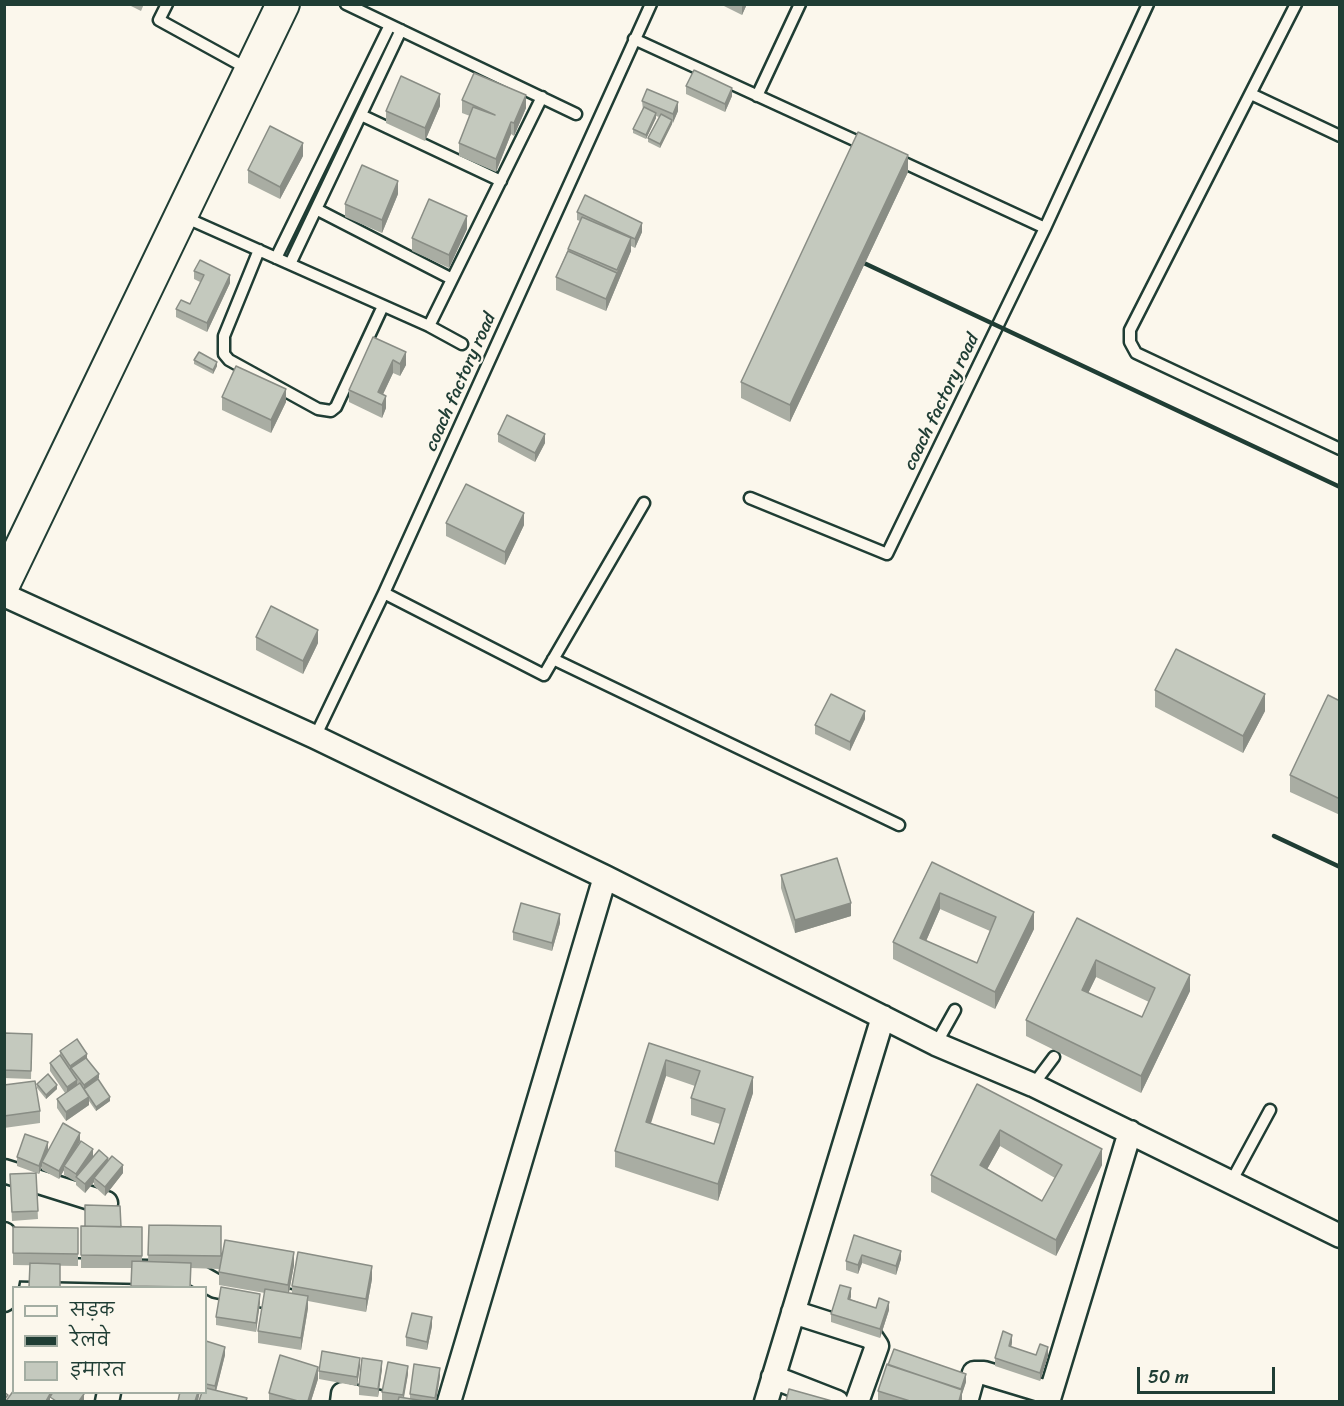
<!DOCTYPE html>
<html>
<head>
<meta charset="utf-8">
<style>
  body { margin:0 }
  #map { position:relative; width:1344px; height:1406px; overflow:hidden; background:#fbf7ec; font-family:Sriracha,"Playpen Sans Deva",sans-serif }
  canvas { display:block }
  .frame { position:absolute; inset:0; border:6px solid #1f3d34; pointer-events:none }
  .legend { position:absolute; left:12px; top:1286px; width:195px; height:108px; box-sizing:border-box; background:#fbf7ec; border:2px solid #a3ada2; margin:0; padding:8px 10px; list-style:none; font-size:18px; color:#1f3d34 }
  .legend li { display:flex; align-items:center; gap:12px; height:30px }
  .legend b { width:30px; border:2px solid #a3ada2 }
  .scale { position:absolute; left:1137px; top:1367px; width:138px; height:27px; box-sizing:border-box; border:3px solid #1f3d34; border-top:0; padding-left:8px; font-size:18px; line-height:21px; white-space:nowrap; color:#1f3d34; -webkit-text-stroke:4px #fbf7ec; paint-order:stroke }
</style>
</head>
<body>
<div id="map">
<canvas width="1344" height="1406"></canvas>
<div class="frame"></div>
<ul class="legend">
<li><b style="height:8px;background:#fbf7ec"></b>सड़क</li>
<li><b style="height:8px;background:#1f3d34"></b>रेलवे</li>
<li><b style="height:16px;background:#c4c9be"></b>इमारत</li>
</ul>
<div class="scale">50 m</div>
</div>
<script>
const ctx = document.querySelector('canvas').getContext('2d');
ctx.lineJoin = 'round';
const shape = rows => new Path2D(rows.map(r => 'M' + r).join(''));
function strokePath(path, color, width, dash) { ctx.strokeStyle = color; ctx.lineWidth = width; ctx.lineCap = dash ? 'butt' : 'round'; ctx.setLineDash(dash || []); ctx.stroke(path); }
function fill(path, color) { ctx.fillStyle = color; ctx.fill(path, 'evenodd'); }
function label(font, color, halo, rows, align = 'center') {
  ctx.font = font + ' Sriracha,sans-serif'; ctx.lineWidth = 4.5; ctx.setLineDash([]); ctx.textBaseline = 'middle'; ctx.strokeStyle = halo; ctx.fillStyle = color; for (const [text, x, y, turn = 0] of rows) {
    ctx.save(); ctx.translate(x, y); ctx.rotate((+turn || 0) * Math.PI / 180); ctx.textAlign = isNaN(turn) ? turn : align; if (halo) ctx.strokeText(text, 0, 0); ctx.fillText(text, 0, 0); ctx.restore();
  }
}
const lane = shape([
  [167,4,159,20,248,69],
  [346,4,576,114],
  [1296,4,1130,330,1130,342,1136,353,1340,449],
  [634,39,865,145],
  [1251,94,1340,136],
  [757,96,800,4],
  [361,115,501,181],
  [896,159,1045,228],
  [316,209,452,279],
  [182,216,429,326,462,344],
  [259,250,224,336,224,354,229,360,318,409,331,411,336,407,383,306],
  [276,258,390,25],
  [290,264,401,30],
  [429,326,542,97],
  [750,498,887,554,1045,228,1148,4],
  [384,593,544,675,644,503],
  [553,659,899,825],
  [315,737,384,593,651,4],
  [936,1044,955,1010],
  [1033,1085,1054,1057],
  [1231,1182,1270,1110]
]);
const street = shape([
  [4,595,315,737,605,877,936,1044,1033,1085,1340,1236],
  [4,1171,106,1203],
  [4,1234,10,1269,4,1300],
  [4,1263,10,1269,193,1273,216,1286,289,1301],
  [793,1312,871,1337,877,1346,857,1402],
  [773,1377,837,1402],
  [107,1402,109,1392],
  [342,1402,343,1394,379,1402],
  [449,1402,605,877],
  [766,1402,883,1017],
  [966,1402,974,1373,984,1373,1050,1393],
  [1048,1402,1130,1132]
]);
const secondary = shape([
  [4,583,283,4]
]);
strokePath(lane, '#1f3d34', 15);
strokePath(street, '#1f3d34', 27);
strokePath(secondary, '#1f3d34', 36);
strokePath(lane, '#fbf7ec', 10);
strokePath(street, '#fbf7ec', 22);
strokePath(secondary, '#fbf7ec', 32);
strokePath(shape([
  [849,256,1340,487],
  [1274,836,1340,867]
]), '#1f3d34', 4.5);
fill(shape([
  [127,4,144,4,141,11],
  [720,4,747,4,742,15],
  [686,86,732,96,725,112,686,94],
  [462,100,526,108,514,136,511,134,496,172,459,156,459,143,470,116,462,113],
  [642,101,678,111,672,124,660,148,648,142,648,138,659,117,656,116,656,118,646,139,633,133,633,129,643,110],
  [440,106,425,141,386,123,386,111],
  [303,156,280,199,248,183,248,170],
  [908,172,790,422,741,398,741,382],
  [398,194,382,233,345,217,345,204],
  [577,212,642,232,635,248,631,246,631,251,606,311,556,290,556,277,580,221,577,220],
  [467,229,449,268,412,251,412,238],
  [194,271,230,283,207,332,176,317,176,309,190,304,200,282,194,279],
  [373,337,406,365,400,376,393,373,383,394,386,408,382,418,349,402,349,390],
  [194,360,217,366,213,374,194,364],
  [222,397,286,402,271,433,222,410],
  [498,434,545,443,535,462,498,442],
  [446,523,524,525,505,565,446,536],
  [256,637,318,643,303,674,256,650],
  [1155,690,1265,711,1243,753,1155,707],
  [1340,701,1340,815,1290,792,1290,775],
  [865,719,850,751,815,734,815,725],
  [932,862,1034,929,995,1009,893,959,893,942],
  [940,909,990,931,977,963,926,941],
  [781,875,851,916,795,933,781,888],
  [1077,918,1190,991,1141,1093,1026,1036,1026,1020],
  [1096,977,1149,1002,1142,1017,1088,993],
  [560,923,552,951,513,940,513,932],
  [4,1033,32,1034,31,1079,4,1078],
  [649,1043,753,1093,718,1201,615,1167,615,1151],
  [666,1076,695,1086,691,1098,691,1115,720,1124,714,1144,650,1123],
  [60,1051,87,1058,99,1078,95,1081,110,1101,96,1111,89,1101,89,1105,66,1121,57,1108,57,1099,65,1093,50,1071,50,1063,60,1055],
  [37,1084,57,1089,46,1099,37,1088],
  [977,1084,1102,1165,1056,1256,931,1192,931,1175],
  [1000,1146,1055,1178,1042,1201,987,1169],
  [4,1085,40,1111,40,1123,4,1128],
  [80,1141,76,1147,93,1157,108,1162,123,1173,105,1196,94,1186,94,1182,85,1193,76,1185,76,1182,64,1175,64,1170,59,1179,42,1170,42,1166,39,1174,36,1173,38,1219,12,1221,10,1174,36,1173,17,1166,17,1157,48,1150,46,1154],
  [149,1225,221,1226,221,1262,294,1265,289,1293,292,1293,292,1286,372,1279,366,1312,308,1301,308,1308,301,1350,258,1343,258,1331,265,1293,219,1285,219,1269,191,1268,191,1287,131,1287,131,1268,81,1268,81,1226,142,1227,142,1262,148,1262],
  [13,1227,78,1228,78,1266,13,1265],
  [854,1235,901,1259,896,1275,862,1263,858,1274,846,1270,846,1261],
  [851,1297,850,1299,876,1308,889,1310,880,1338,831,1322,831,1314],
  [260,1302,256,1332,216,1325,216,1317],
  [432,1326,427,1350,406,1346,406,1337],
  [206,1341,225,1355,216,1391,247,1401,206,1392],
  [1012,1343,1011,1347,1036,1355,1048,1356,1040,1381,995,1366,995,1358],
  [360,1366,357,1386,319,1379,319,1371],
  [382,1369,378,1397,359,1395,359,1386],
  [408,1374,404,1398,410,1399,410,1394,440,1376,436,1401,390,1401,382,1400,382,1392],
  [318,1379,311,1401,269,1401,269,1393],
  [966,1382,962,1394,962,1401,878,1401,878,1391]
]), '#a9ada3');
fill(shape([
  [743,4,747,4,742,15,742,7],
  [732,88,732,96,725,112,725,104],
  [440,94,440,106,425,141,425,128],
  [526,95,526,108,514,136,514,123],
  [678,102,678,111,673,123,673,114],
  [656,113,656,118,646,139,646,135],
  [672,120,672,124,660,148,660,144],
  [511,122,511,134,496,172,496,159],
  [303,143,303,156,280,199,280,187],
  [908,155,908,172,790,422,790,405],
  [398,181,398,194,382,233,382,220],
  [467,216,467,229,449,268,449,255],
  [642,223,642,232,635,248,635,239],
  [631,238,631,251,606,311,606,299],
  [230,275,230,283,207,332,207,323],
  [406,352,406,365,400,376,400,364],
  [393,360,393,373,378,405,378,392],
  [217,362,217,366,213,374,213,370],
  [286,389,286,402,271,433,271,420],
  [386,396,386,408,382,418,382,405],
  [545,434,545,443,535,462,535,453],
  [524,513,524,525,505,565,505,552],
  [318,630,318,643,303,674,303,661],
  [1265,694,1265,711,1243,753,1243,736],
  [865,711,865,719,850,751,850,742],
  [940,893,940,909,920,955,920,938],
  [851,903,851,916,795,933,795,920],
  [1034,912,1034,929,995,1009,995,992],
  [560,914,560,923,552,951,552,943],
  [1096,960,1096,977,1082,1006,1082,990],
  [1190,975,1190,991,1141,1093,1141,1076],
  [87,1054,87,1058,70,1070,70,1066],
  [666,1060,666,1076,646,1139,646,1122],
  [99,1074,99,1078,84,1089,84,1085],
  [753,1077,753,1093,718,1201,718,1184],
  [77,1080,77,1088,67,1096,67,1087],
  [57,1085,57,1089,46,1099,46,1095],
  [89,1097,89,1105,66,1121,66,1112],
  [110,1097,110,1101,96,1111,96,1107],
  [1000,1130,1000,1146,980,1182,980,1165],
  [80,1133,80,1141,65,1167,64,1166,64,1170,59,1179,59,1171],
  [48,1142,48,1150,43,1162,42,1162,42,1166,39,1174,39,1166],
  [93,1149,93,1158,76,1177,76,1183,76,1174],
  [1102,1149,1102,1165,1056,1256,1056,1240],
  [108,1158,108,1166,94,1178,94,1182,85,1193,85,1184],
  [123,1165,123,1173,105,1196,105,1187],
  [901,1251,901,1259,896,1275,896,1266],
  [294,1252,294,1265,288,1297,288,1285],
  [862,1255,862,1263,858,1274,858,1265],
  [372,1266,372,1279,366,1312,366,1299],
  [851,1288,851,1297,848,1307,848,1299],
  [260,1294,260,1302,256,1332,256,1323],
  [308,1296,308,1308,301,1350,301,1338],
  [889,1302,889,1310,880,1338,880,1329],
  [432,1317,432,1326,427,1350,427,1342],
  [1012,1335,1012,1343,1009,1354,1009,1346],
  [225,1347,225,1355,215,1395,215,1386],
  [1048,1347,1048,1356,1040,1381,1040,1373],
  [360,1358,360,1366,357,1386,357,1377],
  [382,1361,382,1369,378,1397,378,1389],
  [408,1366,408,1374,403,1401,403,1395],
  [318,1367,318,1379,311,1401,308,1401],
  [440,1368,440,1376,436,1401,435,1401],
  [966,1374,966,1382,962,1394,962,1401,959,1401,960,1392],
  [51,1392,54,1392,50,1397,50,1401,46,1401],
  [198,1392,200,1392,198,1401,195,1401],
  [84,1394,84,1401,79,1401]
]), '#898d85');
const building = shape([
  [694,70,732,88,725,104,686,86,694,70],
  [474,73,526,95,514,123,511,122,496,159,459,143,473,107,495,115,462,100,474,73],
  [401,76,440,94,425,128,386,111,401,76],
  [647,89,678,102,673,114,642,101,647,89],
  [644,107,656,113,646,135,633,129,644,107],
  [661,114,672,120,660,144,648,138,661,114],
  [270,126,303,143,280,187,248,170,270,126],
  [858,132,908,155,790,405,741,382,858,132],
  [362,165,398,181,382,220,345,204,362,165],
  [585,195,642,223,635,239,577,212,585,195],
  [429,199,467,216,449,255,412,238,429,199],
  [582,217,631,238,617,270,568,249,582,217],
  [568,251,617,273,606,299,556,277,568,251],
  [200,260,230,275,207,323,176,309,181,300,190,304,204,275,194,271,200,260],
  [373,337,406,352,400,364,393,360,378,392,386,396,382,405,349,390,373,337],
  [199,352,217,362,213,370,194,360,199,352],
  [236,366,286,389,271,420,222,397,236,366],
  [507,415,545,434,535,453,498,434,507,415],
  [466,484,524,513,505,552,446,523,466,484],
  [271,606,318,630,303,661,256,637,271,606],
  [1176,649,1265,694,1243,736,1155,690,1176,649],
  [831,694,865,711,850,742,815,725,831,694],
  [1328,695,1340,701,1340,799,1290,775,1328,695],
  [837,858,851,903,795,920,781,875,837,858],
  [932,862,1034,912,995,992,893,942,932,862],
  [940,893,996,917,977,963,920,938,940,893],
  [521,903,560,914,552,943,513,932,521,903],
  [1077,918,1190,975,1141,1076,1026,1020,1077,918],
  [1096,960,1155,988,1142,1017,1082,990,1096,960],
  [4,1033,32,1034,31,1071,4,1070,4,1033],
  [77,1039,87,1054,70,1066,60,1051,77,1039],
  [649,1043,753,1077,718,1184,615,1151,649,1043],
  [666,1060,700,1071,691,1098,725,1109,714,1144,646,1122,666,1060],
  [60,1055,77,1080,67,1087,50,1063,60,1055],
  [86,1058,99,1074,84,1085,71,1068,86,1058],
  [48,1074,57,1085,46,1095,37,1084,48,1074],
  [98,1079,110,1097,96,1107,84,1089,98,1079],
  [35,1081,40,1111,4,1116,4,1085,35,1081],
  [80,1083,89,1097,66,1112,57,1099,80,1083],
  [977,1084,1102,1149,1056,1240,931,1175,977,1084],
  [1000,1130,1062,1165,1042,1201,980,1165,1000,1130],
  [63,1123,80,1133,59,1171,42,1162,63,1123],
  [25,1134,48,1142,39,1166,17,1157,25,1134],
  [81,1141,93,1149,76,1174,64,1166,81,1141],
  [99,1150,108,1158,85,1184,76,1177,99,1150],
  [112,1156,123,1165,105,1187,94,1178,112,1156],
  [36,1173,38,1211,12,1212,10,1174,36,1173],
  [85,1205,120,1206,121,1227,85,1226,85,1205],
  [149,1225,221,1226,221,1256,148,1255,149,1225],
  [81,1226,142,1227,142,1256,81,1255,81,1226],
  [13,1227,78,1228,78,1254,13,1253,13,1227],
  [854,1235,901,1251,896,1266,862,1255,858,1265,846,1261,854,1235],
  [225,1240,294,1252,288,1285,219,1272,225,1240],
  [298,1252,372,1266,366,1299,292,1286,298,1252],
  [132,1261,191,1263,190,1287,131,1286,132,1261],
  [30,1263,60,1264,60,1287,29,1287,30,1263],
  [840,1285,851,1288,848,1299,876,1308,879,1298,889,1302,880,1329,831,1314,840,1285],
  [221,1287,260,1294,256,1323,216,1317,221,1287],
  [265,1289,308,1296,301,1338,258,1331,265,1289],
  [412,1313,432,1317,427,1342,406,1337,412,1313],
  [1003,1331,1012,1335,1009,1346,1036,1355,1040,1344,1048,1347,1040,1373,995,1358,1003,1331],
  [206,1341,225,1347,215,1386,206,1384,206,1341],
  [894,1349,966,1374,961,1389,888,1365,894,1349],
  [322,1351,360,1358,357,1377,319,1371,322,1351],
  [280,1355,318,1367,308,1401,298,1401,269,1393,280,1355],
  [362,1358,382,1361,378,1389,359,1386,362,1358],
  [388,1362,408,1366,403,1395,382,1392,388,1362],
  [414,1364,440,1368,435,1398,410,1394,414,1364],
  [887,1364,962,1390,959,1401,910,1401,878,1391,887,1364],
  [206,1388,247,1398,246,1401,199,1401,202,1392,206,1392,206,1388],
  [789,1389,832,1401,786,1401,789,1389],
  [14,1390,14,1392,51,1392,46,1401,6,1401,14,1390],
  [4,1392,8,1395,4,1400,4,1392],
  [53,1392,81,1392,84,1394,79,1401,56,1401,50,1397,53,1392],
  [180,1392,198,1392,195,1401,178,1401,180,1392],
  [399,1397,424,1401,398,1401,399,1397]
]);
fill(building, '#c4c9be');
strokePath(building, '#898d85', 1.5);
label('18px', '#1f3d34', '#fbf7ec', [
  ["coach factory road",461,382,-66],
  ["coach factory road",942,402,-64]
]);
</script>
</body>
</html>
